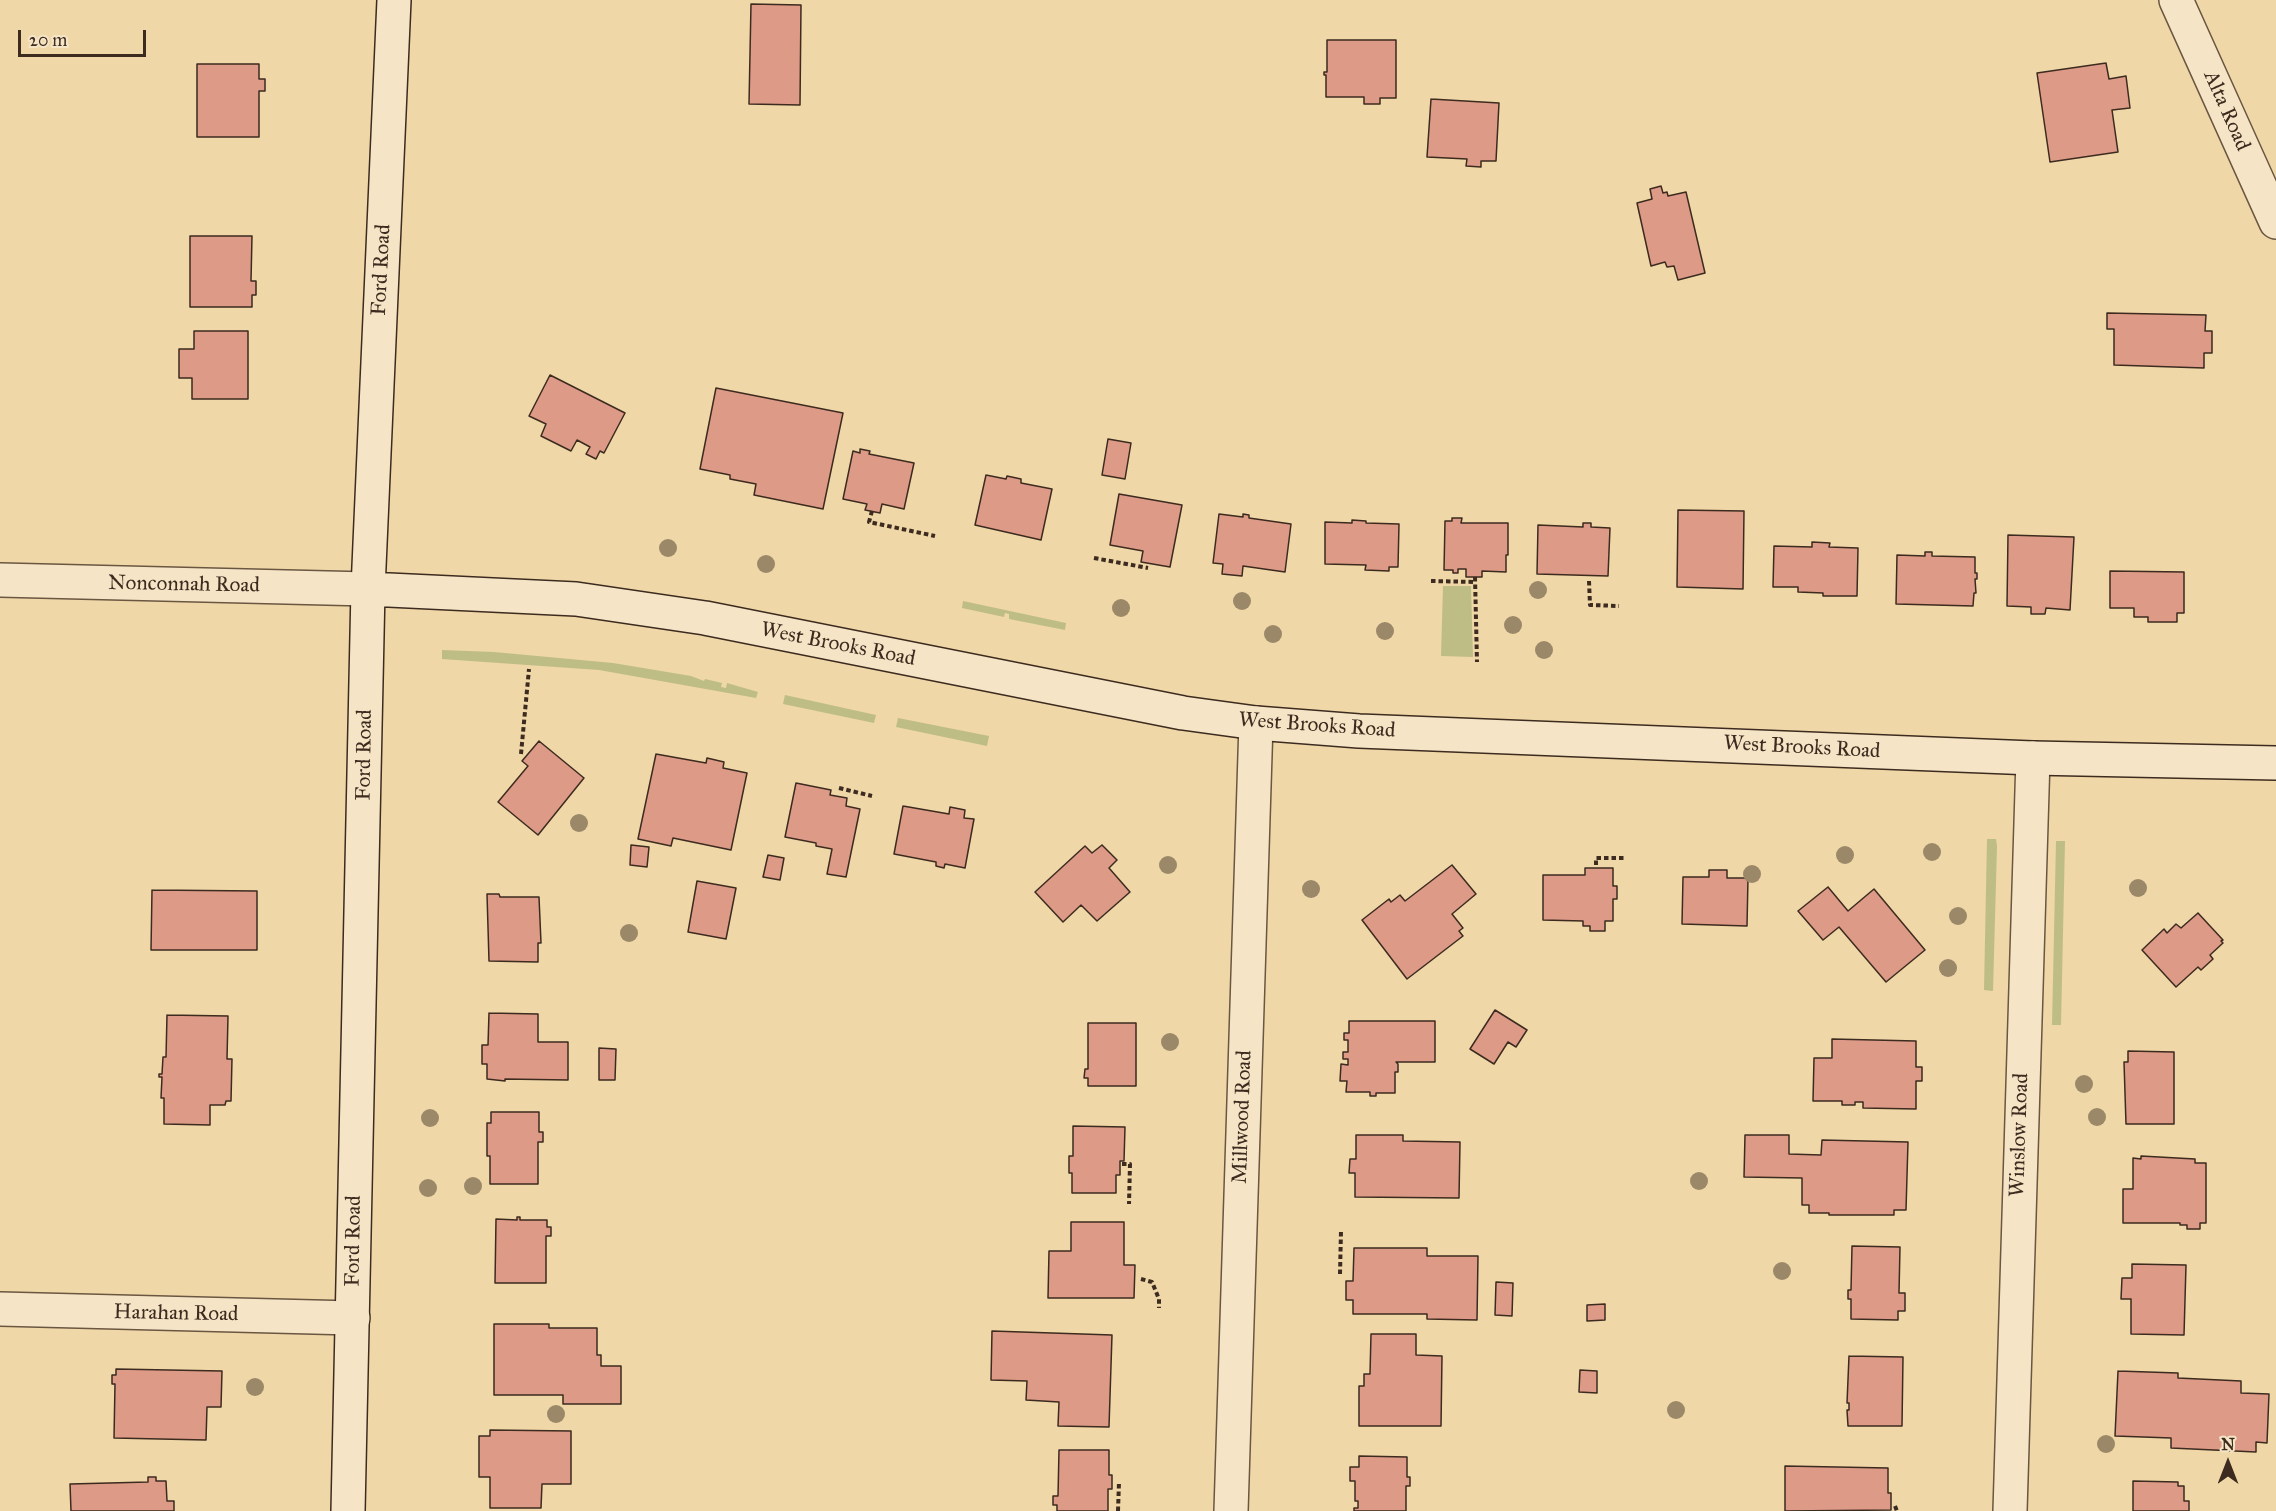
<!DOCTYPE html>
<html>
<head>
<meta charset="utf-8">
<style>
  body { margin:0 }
  #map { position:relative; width:2276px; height:1511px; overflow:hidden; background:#efd7a8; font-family:"IM FELL Great Primer",serif }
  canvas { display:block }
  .north { position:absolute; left:2198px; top:1433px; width:60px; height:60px; -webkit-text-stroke:4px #f5e5c6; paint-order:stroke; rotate:0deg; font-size:16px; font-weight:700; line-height:24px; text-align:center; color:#3d2b1f }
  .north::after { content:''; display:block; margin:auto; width:21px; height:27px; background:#3d2b1f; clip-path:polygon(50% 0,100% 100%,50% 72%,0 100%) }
  .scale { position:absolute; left:18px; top:30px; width:128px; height:27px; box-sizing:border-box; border:3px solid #3d2b1f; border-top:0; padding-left:8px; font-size:18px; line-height:21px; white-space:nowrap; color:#3d2b1f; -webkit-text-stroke:4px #f5e5c6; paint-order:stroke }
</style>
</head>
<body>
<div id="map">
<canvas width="2276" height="1511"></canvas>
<div class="north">N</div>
<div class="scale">20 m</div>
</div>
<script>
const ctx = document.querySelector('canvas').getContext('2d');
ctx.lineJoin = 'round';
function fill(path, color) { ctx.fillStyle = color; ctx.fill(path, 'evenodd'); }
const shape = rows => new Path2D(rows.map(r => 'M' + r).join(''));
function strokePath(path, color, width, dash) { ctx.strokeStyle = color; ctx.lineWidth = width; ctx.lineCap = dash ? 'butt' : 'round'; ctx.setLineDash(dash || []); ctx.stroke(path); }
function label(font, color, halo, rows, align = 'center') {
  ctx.font = font + ' "IM FELL Great Primer",serif'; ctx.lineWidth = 5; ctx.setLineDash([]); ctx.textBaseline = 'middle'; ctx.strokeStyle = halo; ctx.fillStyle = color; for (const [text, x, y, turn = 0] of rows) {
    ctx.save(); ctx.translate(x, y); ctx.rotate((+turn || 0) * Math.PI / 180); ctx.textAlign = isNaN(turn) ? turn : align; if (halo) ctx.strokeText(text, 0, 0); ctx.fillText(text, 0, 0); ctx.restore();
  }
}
fill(shape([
  [1443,586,1471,586,1473,657,1441,656],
  [963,601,1066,623,1065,630,1009,619,1009,614,1005,613,1004,617,962,608],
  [442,650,494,652,613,663,691,676,704,681,705,679,722,683,721,687,726,688,727,683,758,692,756,698,599,670,442,659],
  [785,695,876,715,874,723,783,704],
  [898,718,989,736,987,746,896,727],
  [1987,839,1996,839,1997,846,1993,991,1984,990],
  [2056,841,2065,841,2061,1025,2052,1025]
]), '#bebd85');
const building = shape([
  [751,4,801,5,800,105,749,104,751,4],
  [1327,40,1396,40,1396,98,1380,98,1380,104,1364,104,1364,97,1326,97,1326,75,1324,75,1324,72,1327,72,1327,40],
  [2106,63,2109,79,2126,76,2130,108,2112,110,2118,152,2050,162,2037,73,2106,63],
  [197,64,259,64,259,79,265,79,265,91,259,91,259,137,197,137,197,64],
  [1431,99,1499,103,1496,161,1481,161,1481,167,1466,166,1467,159,1427,157,1431,99],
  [1661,186,1663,193,1667,192,1668,196,1686,192,1705,273,1678,280,1674,266,1667,267,1665,262,1651,266,1637,203,1652,199,1650,189,1661,186],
  [190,236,252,236,251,281,256,281,256,295,252,295,252,307,190,307,190,236],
  [2107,313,2206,315,2205,331,2212,331,2212,353,2204,353,2204,368,2114,365,2114,329,2107,329,2107,313],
  [194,331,248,331,248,399,192,399,192,378,179,378,179,349,194,349,194,331],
  [550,375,625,413,604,453,600,451,596,459,586,454,590,447,577,440,571,451,541,436,546,424,529,416,550,375],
  [716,388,843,413,823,509,754,495,756,484,730,479,730,475,700,469,716,388],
  [1108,439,1131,443,1125,479,1102,475,1108,439],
  [860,449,870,451,869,454,914,463,904,509,882,504,880,513,865,510,867,504,843,499,853,451,860,453,860,449],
  [986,475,1006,479,1007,476,1021,479,1021,483,1052,489,1041,540,975,525,986,475],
  [1119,494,1182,505,1170,567,1141,562,1143,551,1110,545,1119,494],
  [1678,510,1744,511,1743,589,1677,587,1678,510],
  [1219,514,1243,517,1243,514,1249,515,1249,518,1291,524,1285,572,1243,566,1242,576,1222,574,1223,564,1213,563,1219,514],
  [1452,518,1462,518,1461,523,1508,523,1508,555,1506,555,1506,572,1482,571,1482,577,1466,577,1466,569,1458,569,1458,573,1453,573,1453,570,1444,570,1445,521,1452,521,1452,518],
  [1352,520,1366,521,1366,523,1399,524,1398,567,1389,567,1389,571,1365,570,1366,565,1325,564,1325,522,1352,523,1352,520],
  [1583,523,1591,523,1591,527,1610,528,1608,576,1537,574,1538,525,1583,527,1583,523],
  [2008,535,2074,537,2070,610,2046,608,2045,614,2031,614,2031,607,2007,606,2008,535],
  [1812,542,1830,543,1829,547,1858,548,1857,596,1823,596,1823,593,1798,592,1798,587,1773,587,1774,546,1812,547,1812,542],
  [1925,552,1932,552,1932,556,1975,557,1975,573,1977,573,1977,579,1975,579,1976,593,1974,593,1973,606,1896,604,1897,555,1925,556,1925,552],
  [2110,571,2184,572,2184,613,2177,613,2177,622,2148,622,2148,617,2134,617,2134,608,2110,608,2110,571],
  [539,741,584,778,538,835,498,802,528,766,522,761,539,741],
  [656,754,706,763,707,758,724,762,723,768,747,773,731,850,673,838,671,846,638,839,656,754],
  [796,783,831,790,830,795,847,798,846,806,860,809,846,877,827,874,832,849,816,846,816,843,785,837,796,783],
  [903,806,949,814,950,807,965,810,964,818,974,819,965,868,945,864,944,868,936,866,936,862,894,854,903,806],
  [631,845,649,847,647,867,630,865,631,845],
  [1102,845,1117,860,1109,868,1130,892,1097,921,1081,905,1063,922,1035,892,1085,846,1092,853,1102,845],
  [768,855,784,858,780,880,763,877,768,855],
  [1452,865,1476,894,1452,914,1463,928,1459,931,1463,936,1407,979,1362,920,1389,899,1391,902,1400,895,1405,901,1452,865],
  [1585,868,1613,868,1613,886,1617,886,1617,899,1613,899,1613,921,1605,921,1605,931,1590,931,1590,926,1583,926,1583,921,1543,920,1543,875,1585,875,1585,868],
  [1709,870,1727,870,1727,878,1748,878,1747,926,1682,924,1683,877,1709,877,1709,870],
  [697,881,736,888,726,939,688,932,697,881],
  [1828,887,1848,911,1874,889,1925,950,1886,982,1839,927,1823,940,1798,911,1828,887],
  [152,890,257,891,257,950,151,950,152,890],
  [487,894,499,894,500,897,539,897,541,943,538,943,538,962,489,961,487,894],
  [2198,913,2223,940,2221,941,2223,943,2210,955,2213,959,2201,970,2198,967,2176,987,2142,950,2164,929,2167,933,2176,924,2181,928,2198,913],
  [1495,1010,1527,1030,1516,1047,1508,1042,1494,1064,1470,1049,1495,1010],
  [489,1013,538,1014,538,1042,568,1042,568,1080,505,1079,505,1081,487,1079,487,1064,482,1064,482,1045,488,1045,489,1013],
  [167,1015,228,1016,227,1059,232,1059,231,1101,226,1101,225,1105,210,1105,210,1125,164,1124,164,1098,161,1098,162,1077,159,1077,159,1074,162,1074,163,1057,166,1057,167,1015],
  [1349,1021,1435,1021,1435,1062,1396,1062,1398,1064,1398,1072,1395,1072,1395,1093,1376,1093,1376,1096,1370,1096,1370,1092,1346,1092,1347,1081,1340,1081,1341,1064,1348,1065,1348,1059,1343,1059,1343,1052,1348,1052,1348,1040,1344,1040,1344,1033,1349,1033,1349,1021],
  [1088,1023,1136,1023,1136,1086,1088,1086,1088,1078,1084,1078,1085,1069,1088,1069,1088,1023],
  [1832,1039,1916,1041,1916,1067,1922,1067,1922,1081,1916,1081,1916,1109,1863,1108,1863,1102,1855,1102,1855,1105,1842,1105,1842,1101,1813,1101,1814,1058,1832,1058,1832,1039],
  [599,1048,616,1049,615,1080,599,1080,599,1048],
  [2128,1051,2174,1052,2174,1124,2126,1124,2124,1062,2128,1062,2128,1051],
  [491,1112,539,1112,539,1132,543,1132,543,1142,538,1142,538,1184,490,1184,490,1156,487,1156,487,1123,491,1123,491,1112],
  [1073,1126,1125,1127,1124,1161,1120,1161,1120,1175,1116,1175,1116,1193,1072,1193,1072,1173,1069,1173,1069,1156,1073,1156,1073,1126],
  [1356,1135,1403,1135,1403,1141,1460,1142,1459,1198,1355,1197,1355,1173,1349,1173,1350,1159,1356,1159,1356,1135],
  [1745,1135,1789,1135,1789,1154,1821,1155,1822,1140,1908,1142,1906,1210,1894,1210,1894,1215,1829,1215,1829,1213,1809,1213,1809,1205,1802,1205,1802,1178,1744,1177,1745,1135],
  [2141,1156,2195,1159,2195,1163,2206,1163,2206,1223,2200,1223,2200,1229,2187,1229,2187,1225,2180,1225,2180,1223,2123,1223,2123,1189,2133,1189,2133,1158,2141,1159,2141,1156],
  [517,1217,520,1217,520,1220,547,1220,547,1227,551,1227,551,1236,546,1236,546,1283,495,1283,496,1219,517,1220,517,1217],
  [1071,1222,1124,1222,1124,1265,1135,1265,1134,1298,1048,1298,1049,1251,1071,1251,1071,1222],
  [1852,1246,1900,1247,1899,1293,1905,1293,1905,1311,1898,1311,1898,1320,1851,1319,1851,1299,1848,1299,1848,1290,1851,1290,1852,1246],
  [1354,1248,1427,1248,1427,1256,1478,1256,1477,1320,1427,1319,1427,1314,1353,1314,1353,1300,1346,1300,1346,1281,1353,1281,1354,1248],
  [2132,1264,2186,1265,2184,1335,2131,1334,2131,1299,2121,1299,2122,1278,2132,1278,2132,1264],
  [1496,1282,1513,1283,1512,1316,1495,1315,1496,1282],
  [1605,1304,1605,1320,1587,1321,1587,1305,1605,1304],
  [494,1324,549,1324,549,1328,597,1328,597,1355,601,1355,601,1366,621,1366,621,1404,563,1404,563,1395,494,1395,494,1324],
  [992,1331,1112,1335,1109,1427,1058,1426,1059,1402,1026,1400,1027,1381,991,1380,992,1331],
  [1371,1334,1416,1334,1416,1355,1442,1356,1441,1426,1359,1426,1359,1386,1364,1386,1364,1374,1370,1374,1371,1334],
  [1849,1356,1903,1357,1902,1426,1848,1426,1847,1410,1849,1410,1849,1403,1847,1403,1849,1356],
  [116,1369,222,1371,221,1407,207,1407,206,1440,114,1438,115,1384,112,1384,112,1375,116,1375,116,1369],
  [1580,1370,1597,1371,1597,1393,1579,1392,1580,1370],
  [2118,1371,2178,1373,2178,1378,2241,1381,2241,1393,2269,1394,2267,1443,2256,1442,2256,1452,2171,1448,2171,1438,2115,1436,2118,1371],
  [490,1430,571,1431,571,1484,542,1484,541,1508,490,1508,490,1477,479,1477,479,1436,490,1436,490,1430],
  [1059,1450,1109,1450,1109,1475,1112,1475,1112,1489,1108,1489,1108,1511,1057,1511,1057,1505,1053,1505,1053,1496,1058,1496,1059,1450],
  [1359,1456,1407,1457,1407,1477,1410,1477,1410,1486,1406,1486,1406,1511,1354,1511,1354,1508,1358,1508,1358,1501,1355,1501,1355,1481,1350,1481,1350,1467,1359,1467,1359,1456],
  [1785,1466,1888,1468,1888,1493,1891,1493,1891,1510,1785,1511,1785,1466],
  [148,1477,156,1477,156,1481,166,1481,167,1501,174,1501,174,1511,71,1511,70,1484,148,1482,148,1477],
  [2133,1481,2178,1482,2178,1486,2184,1486,2184,1501,2189,1501,2189,1511,2133,1511,2133,1481]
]);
fill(building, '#dc9a87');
strokePath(building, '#3d2b1f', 1.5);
const street = shape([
  [2176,0,2276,222],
  [0,580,368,589],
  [0,1309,353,1318],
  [1231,1511,1256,723],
  [2010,1511,2033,758]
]);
const secondary = shape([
  [368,589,576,599,705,618,1183,713,1256,723,1359,731,2033,758,2276,763],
  [348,1511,368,589,394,0]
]);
strokePath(street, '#6a5641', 36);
strokePath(secondary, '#3d2b1f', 36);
strokePath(shape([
  [872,511,869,522,935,536],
  [1094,558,1148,568],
  [1475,577,1477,662],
  [1431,581,1475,582],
  [1589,581,1590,605,1619,606],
  [521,754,529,669],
  [839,788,872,796],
  [1596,865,1596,858,1626,858],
  [1122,1164,1130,1164,1129,1204],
  [1340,1274,1341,1231],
  [1141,1279,1152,1282,1159,1299,1159,1308],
  [1895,1506,1897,1511],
  [1118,1511,1119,1482]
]), '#3d2b1f', 4, [4.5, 3]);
strokePath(street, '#f5e5c6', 33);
strokePath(secondary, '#f5e5c6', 33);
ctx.fillStyle = '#9b8868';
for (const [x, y] of [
  [668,548],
  [766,564],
  [1538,590],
  [1242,601],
  [1121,608],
  [1513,625],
  [1385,631],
  [1273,634],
  [1544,650],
  [579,823],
  [1932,852],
  [1845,855],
  [1168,865],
  [1752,874],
  [2138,888],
  [1311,889],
  [1958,916],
  [629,933],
  [1948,968],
  [1170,1042],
  [2084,1084],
  [2097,1117],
  [430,1118],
  [1699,1181],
  [473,1186],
  [428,1188],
  [1782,1271],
  [255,1387],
  [1676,1410],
  [556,1414],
  [2106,1444]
]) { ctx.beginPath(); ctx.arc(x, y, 9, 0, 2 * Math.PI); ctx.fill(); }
label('21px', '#3d2b1f', '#f5e5c6', [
  ["Alta Road",2226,111,66],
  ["Ford Road",382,270,-87],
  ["Nonconnah Road",184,585,1],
  ["West Brooks Road",838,645,11],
  ["West Brooks Road",1317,726,4],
  ["West Brooks Road",1802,748,3],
  ["Ford Road",365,755,-89],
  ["Millwood Road",1243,1117,-88],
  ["Winslow Road",2020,1135,-88],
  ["Ford Road",354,1241,-89],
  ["Harahan Road",176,1314,1]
]);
</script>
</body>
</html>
